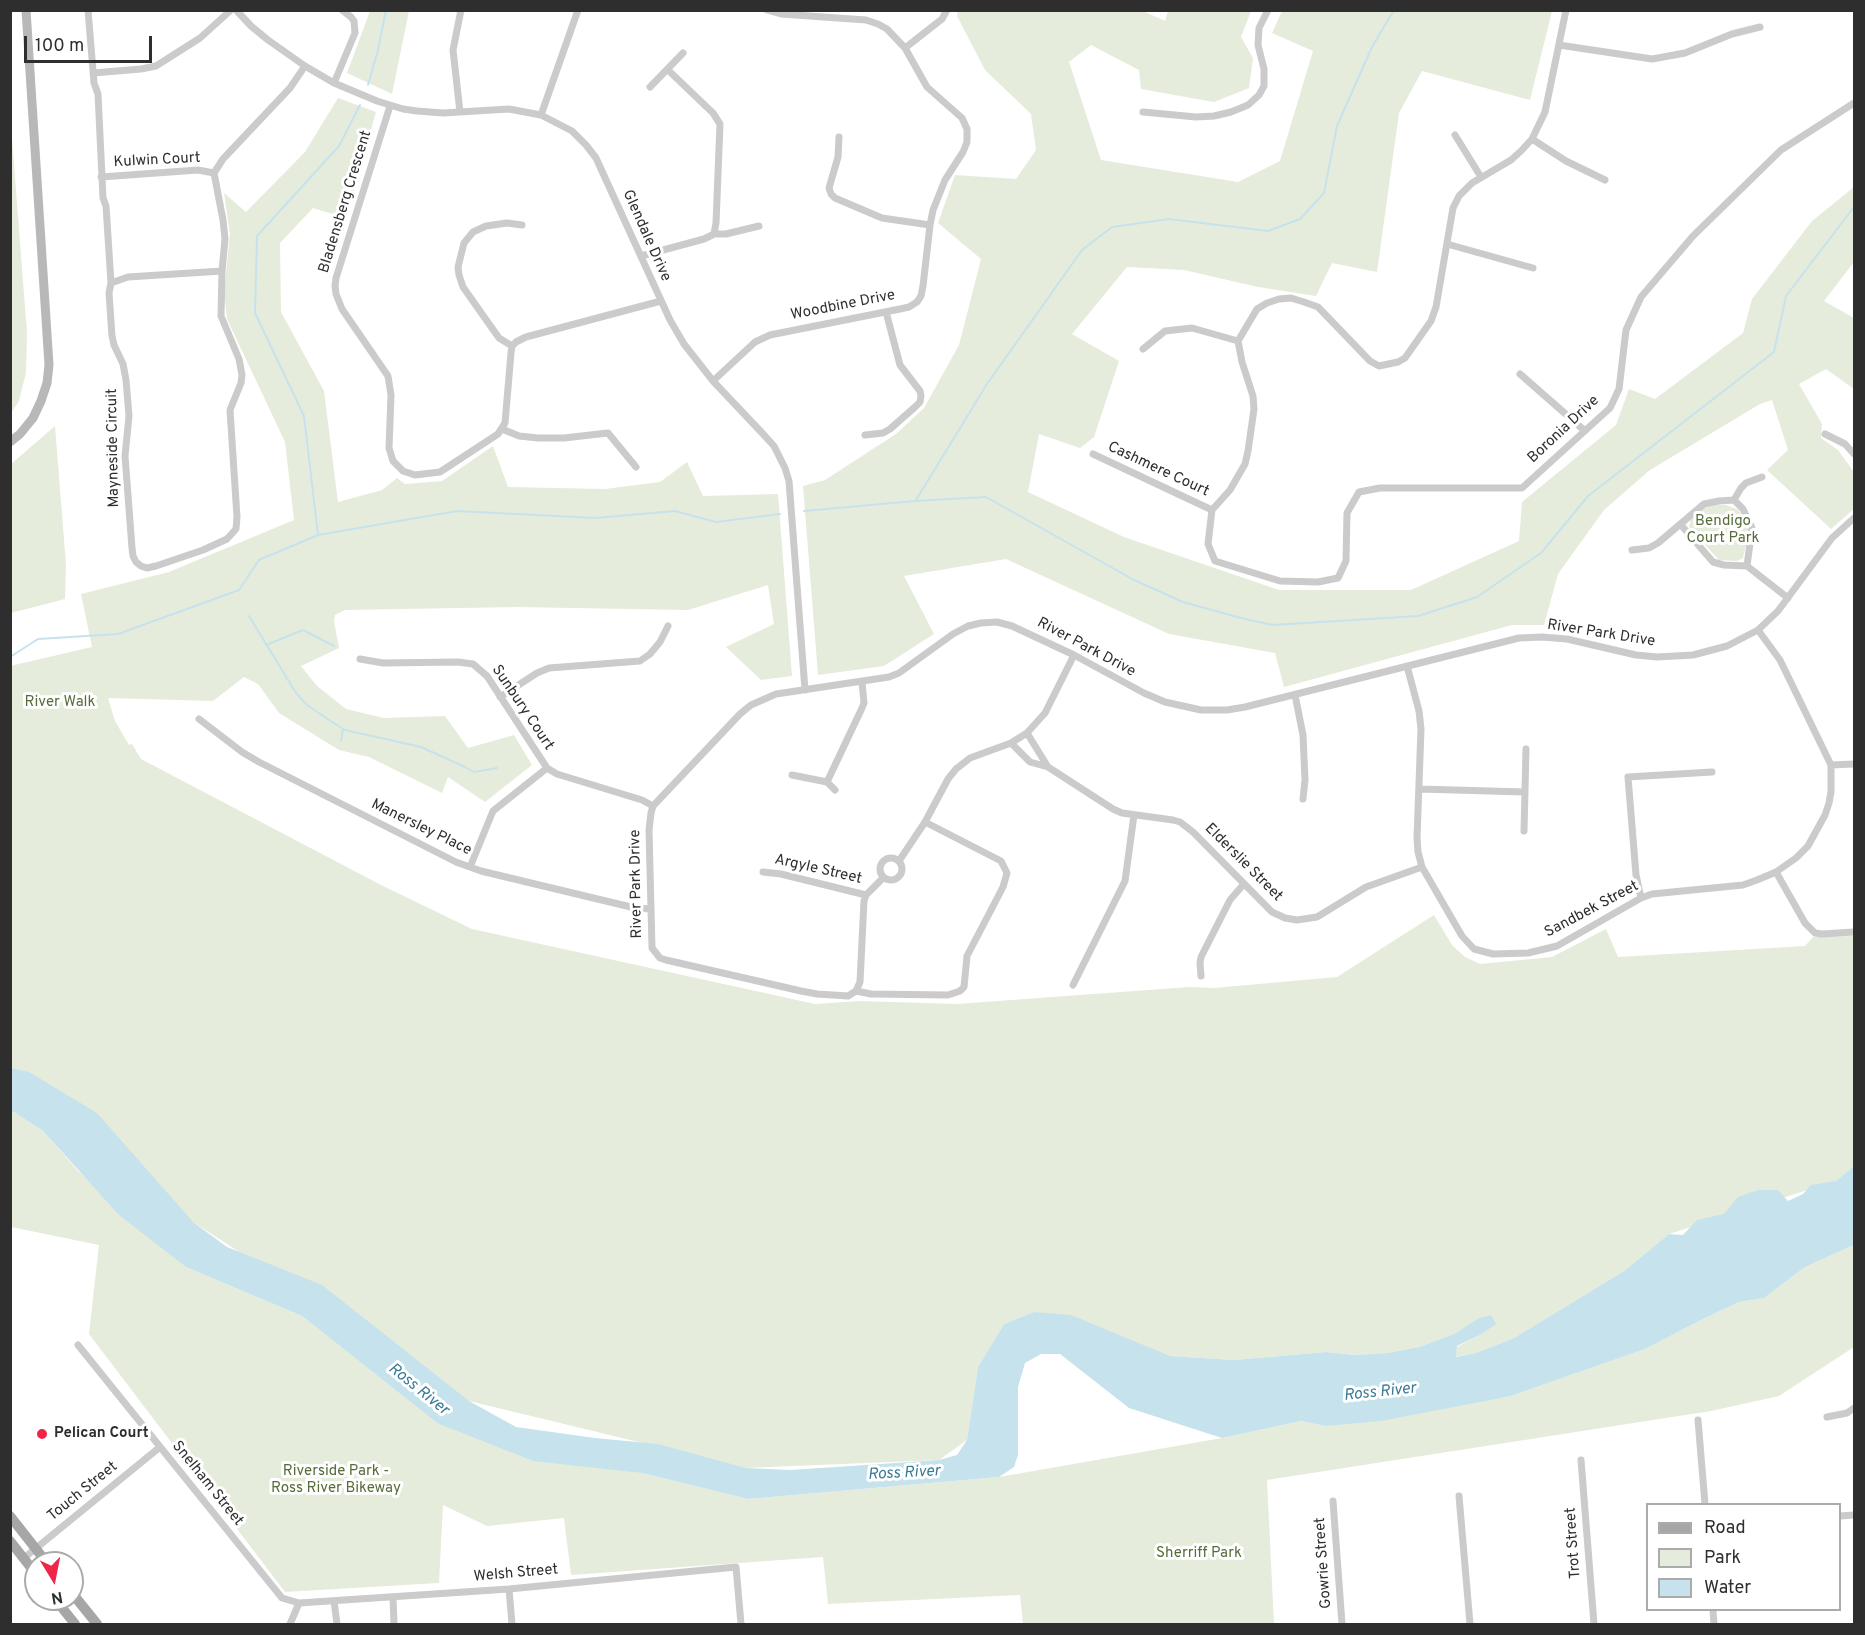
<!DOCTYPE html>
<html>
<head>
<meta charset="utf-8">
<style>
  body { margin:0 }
  #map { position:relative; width:1865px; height:1635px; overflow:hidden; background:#fff; font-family:Overpass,sans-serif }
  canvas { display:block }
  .frame { position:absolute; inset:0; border:12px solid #2e2e2e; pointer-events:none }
  .legend { position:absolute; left:1646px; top:1503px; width:195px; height:108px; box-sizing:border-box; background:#fff; border:2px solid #ababab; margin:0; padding:8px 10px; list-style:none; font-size:18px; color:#2e2e2e }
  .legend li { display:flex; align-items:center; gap:12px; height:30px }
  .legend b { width:30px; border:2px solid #ababab }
  .north { position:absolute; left:24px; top:1551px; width:60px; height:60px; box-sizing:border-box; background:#fff; border:2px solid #ababab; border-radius:50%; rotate:170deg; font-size:16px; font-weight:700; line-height:24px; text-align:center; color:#2e2e2e }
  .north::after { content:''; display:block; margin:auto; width:21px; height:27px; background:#ef2649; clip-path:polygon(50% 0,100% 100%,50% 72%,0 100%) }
  .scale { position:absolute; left:24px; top:36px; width:128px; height:27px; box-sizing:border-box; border:3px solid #2e2e2e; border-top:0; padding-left:8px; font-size:18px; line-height:21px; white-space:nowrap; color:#2e2e2e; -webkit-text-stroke:4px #fff; paint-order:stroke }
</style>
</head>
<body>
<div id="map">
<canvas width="1865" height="1635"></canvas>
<div class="frame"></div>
<ul class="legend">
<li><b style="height:8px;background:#a6a6a6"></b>Road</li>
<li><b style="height:16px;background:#e6ecdb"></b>Park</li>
<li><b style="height:16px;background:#c6e2ed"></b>Water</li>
</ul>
<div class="north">N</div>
<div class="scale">100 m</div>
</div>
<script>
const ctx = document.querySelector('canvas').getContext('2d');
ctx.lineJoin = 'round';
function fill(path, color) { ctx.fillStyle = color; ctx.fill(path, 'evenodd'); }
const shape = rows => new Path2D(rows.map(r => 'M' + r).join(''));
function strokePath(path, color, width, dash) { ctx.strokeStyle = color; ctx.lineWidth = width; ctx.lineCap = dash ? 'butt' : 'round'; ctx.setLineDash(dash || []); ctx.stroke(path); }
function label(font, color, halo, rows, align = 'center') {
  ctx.font = font + ' Overpass,sans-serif'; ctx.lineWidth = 6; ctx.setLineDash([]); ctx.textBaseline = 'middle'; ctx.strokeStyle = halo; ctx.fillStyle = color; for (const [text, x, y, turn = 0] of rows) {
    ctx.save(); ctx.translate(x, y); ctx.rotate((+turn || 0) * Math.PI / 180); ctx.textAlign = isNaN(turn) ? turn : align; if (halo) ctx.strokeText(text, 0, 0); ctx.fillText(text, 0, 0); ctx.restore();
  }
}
fill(shape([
  [370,11,409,11,392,94,347,73],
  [1143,11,1165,21,1168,11,1251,11,1241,37,1253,58,1249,88,1214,102,1141,89,1139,70,1091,45,1069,62,1101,160,1238,182,1280,161,1313,51,1272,33,1282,11,1313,10,1318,12,1319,10,1552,11,1530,100,1422,71,1399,113,1377,272,1332,263,1316,296,1258,287,1184,270,1127,267,1072,334,1119,361,1094,437,1080,448,1039,434,1028,492,1124,537,1279,590,1411,590,1519,541,1522,502,1616,425,1629,389,1655,399,1743,333,1752,299,1812,221,1854,187,1854,262,1824,301,1854,318,1854,389,1826,369,1799,384,1822,424,1821,438,1838,450,1854,472,1854,509,1831,529,1767,470,1788,450,1772,400,1760,404,1650,470,1604,510,1558,574,1544,625,1512,625,1284,687,1275,653,1169,634,1006,559,904,576,934,634,884,666,818,675,803,486,825,480,896,434,924,408,959,345,981,259,938,223,955,175,1016,179,1036,150,1031,114,985,70,957,16,958,11],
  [338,98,376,112,346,218,313,208,280,243,281,312,324,391,338,502,382,490,397,478,405,484,442,481,493,446,508,487,605,489,660,482,687,462,703,496,778,494,792,676,761,680,726,647,774,624,768,585,688,610,517,607,345,610,335,615,334,621,339,648,301,666,317,686,346,709,384,718,445,716,468,748,514,735,532,765,485,802,448,777,442,793,369,757,339,750,279,713,258,684,244,677,213,701,108,698,115,721,129,745,132,744,141,759,381,885,472,929,815,1004,859,1001,957,1004,1189,987,1214,988,1337,977,1434,915,1452,945,1465,957,1480,964,1552,957,1606,929,1618,957,1805,946,1813,937,1854,936,1854,1166,1836,1181,1669,1234,1624,1271,1514,1338,1476,1353,1455,1357,1457,1347,1480,1335,1477,1319,1454,1334,1419,1347,1387,1353,1355,1355,1326,1352,1234,1360,1170,1356,1034,1312,1004,1324,978,1367,967,1440,939,1460,746,1468,469,1401,193,1222,11,1075,10,666,92,647,81,594,169,572,294,520,285,442,227,319,224,292,230,234,224,193,246,212,305,152],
  [10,112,27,333,26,373,19,401,11,413],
  [55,426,66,565,65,599,11,613,11,464],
  [1716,505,1726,505,1737,509,1744,517,1748,528,1748,537,1743,558,1737,561,1719,560,1689,527,1691,518,1704,508],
  [11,1111,14,1112,43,1131,78,1171,186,1267,302,1316,437,1423,748,1499,999,1477,1222,1438,1301,1421,1325,1426,1511,1396,1645,1349,1705,1318,1739,1302,1764,1298,1805,1267,1854,1245,1854,1347,1779,1396,1711,1411,1267,1480,1274,1624,1023,1624,1020,1595,828,1604,823,1557,571,1575,564,1518,487,1526,443,1505,439,1583,285,1592,89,1334,99,1245,11,1227]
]), '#e6ecdb');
fill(shape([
  [10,1068,29,1072,97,1113,193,1222,227,1247,322,1285,469,1401,516,1427,595,1438,658,1444,746,1468,790,1470,851,1466,939,1460,957,1455,967,1440,978,1367,1004,1324,1034,1312,1071,1315,1170,1356,1234,1360,1326,1352,1355,1355,1387,1353,1419,1347,1454,1334,1477,1319,1491,1315,1496,1324,1480,1335,1457,1346,1456,1357,1476,1353,1514,1338,1624,1271,1669,1234,1683,1235,1697,1220,1724,1214,1738,1197,1758,1190,1778,1190,1788,1201,1803,1194,1811,1185,1836,1181,1854,1166,1854,1245,1805,1267,1764,1298,1739,1302,1705,1318,1645,1349,1511,1396,1381,1421,1325,1426,1301,1421,1222,1438,1129,1408,1060,1354,1041,1354,1025,1363,1018,1387,1018,1455,1014,1467,999,1477,748,1499,642,1473,533,1461,437,1423,302,1316,186,1267,119,1215,43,1131,14,1112,11,1111]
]), '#c6e2ed');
strokePath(shape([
  [368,85,378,50,386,10],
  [916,500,987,384,1082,250,1112,227,1169,219,1268,231,1300,219,1324,193,1337,126,1372,47,1394,10],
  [804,511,915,501,986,497,1134,580,1183,602,1241,618,1273,625,1418,616,1477,597,1541,553,1588,496,1774,352,1786,296,1854,207],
  [318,535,304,416,255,313,257,236,339,146,360,105],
  [249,616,296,693,307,705,332,722,345,730,421,747,465,767,474,772,497,768],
  [266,645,303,630,334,646],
  [10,657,38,639,118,634,239,590,259,560,318,535,457,511,595,518,675,511,716,522,780,514],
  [341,741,343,729]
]), '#c6e2ed', 2);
strokePath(shape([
  [88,10,94,83,98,94,103,198,106,206,111,283,109,293,112,336,114,345,123,364,126,380,129,416,125,456,132,548,133,556,136,562,141,566,147,568,156,566,203,550,227,539,236,529,237,517,230,410,241,383,242,375,239,359,221,316,222,271,225,239,223,220,214,173,223,159,290,88,305,66],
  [236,10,251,26,268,40,305,66,334,83,377,101,403,109,417,111,443,113,509,109,541,115,572,131,586,145,596,158,670,320,684,344,713,381,764,435,774,446,785,468,789,481,805,690],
  [1566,10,1545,112,1532,139,1521,151,1511,160,1472,183,1459,196,1453,208,1436,307,1431,321,1405,358,1398,362,1379,366,1370,361,1318,307,1304,302,1291,298,1279,299,1267,303,1257,309,1238,341,1242,362,1253,396,1254,409,1248,451,1245,464,1230,490,1212,510,1208,544,1215,561,1280,581,1318,582,1338,578,1346,561,1347,513,1359,492,1380,488,1522,488,1610,408,1619,389,1626,330,1641,297,1693,236,1781,150,1854,103],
  [1559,45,1652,59,1685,53,1732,34,1760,27],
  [905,48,942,19,947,10],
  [668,70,713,113,720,124,716,223,714,234],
  [93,73,141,69,156,66,200,38,231,10],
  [334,83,355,33,354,21,351,17,342,10],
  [650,87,683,53],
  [390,106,336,278,335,286,336,294,342,309,388,376,391,395,389,448,393,461,403,471,415,475,440,472,498,434,505,423,511,353,512,346,516,342,526,337,661,301],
  [460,112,453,50,461,10],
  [1143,112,1196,117,1214,116,1231,112,1248,105,1259,95,1264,86,1264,69,1258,45,1259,28,1268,10],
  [541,115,578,10],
  [1455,135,1481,177],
  [839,137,838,157,829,188,831,194,835,198,882,218,930,225],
  [1532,139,1566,161,1605,180],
  [101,177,198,170,214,173],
  [1447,244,1533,268],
  [641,256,704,239,714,234,726,234,759,226],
  [111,283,128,277,222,271],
  [512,346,499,338,463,287,459,275,458,267,464,243,473,232,486,226,507,223,522,225],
  [1143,349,1165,331,1192,328,1238,341],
  [1520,374,1585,431],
  [713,381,755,342,770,335,900,309,909,307,917,302,921,296,923,286,930,225,933,210,945,180,963,152,967,142,967,129,962,118,927,87,905,48,887,29,878,24,866,20,781,14,767,10],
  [502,429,519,436,538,438,564,438,608,433,636,467],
  [1825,434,1845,444,1854,454],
  [865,435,883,433,890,429,915,407,920,402,921,396,920,391,900,365,886,312],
  [1093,454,1212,510],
  [1734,500,1741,488,1746,483,1762,477],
  [1681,525,1713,562,1724,565,1747,566,1788,598],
  [1632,550,1649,548,1658,543,1704,504,1719,501,1734,500,1743,509,1752,528,1747,566],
  [360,659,383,663,458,662,473,664,487,676,547,768,557,774,642,800,653,806],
  [1407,666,1419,711,1421,729,1417,838,1418,852,1422,867,1462,936,1474,949,1493,954,1528,953,1557,946,1641,898,1652,894,1743,885,1757,880,1776,872,1796,858,1808,846,1825,815,1829,803,1831,792,1831,765,1780,660,1758,630],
  [1295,695,1303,735,1305,780,1303,799],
  [500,697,537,673,549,668,640,661,650,654,660,642,668,626],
  [199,719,242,752,259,762,456,862,481,871,635,908,651,909],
  [1027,733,1048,767],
  [1011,743,1030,762,1048,767,1113,809,1122,813,1173,820,1180,822,1193,832,1272,912,1285,918,1297,920,1317,917,1366,887,1422,867],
  [1831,765,1854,764],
  [792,775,827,782,835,790],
  [827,782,862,708,864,703,862,682],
  [1419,789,1525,792],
  [1524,831,1526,749],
  '880 869a11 11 0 1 1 22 0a11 11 0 1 1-22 0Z',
  [899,861,925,822,948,779,956,769,970,758,1011,743,1027,733,1045,713,1074,655],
  [470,867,493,811,547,768],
  [763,872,781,874,866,895],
  [1776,872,1805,923,1815,933,1822,934,1854,932],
  [883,878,866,895,864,901,860,982,856,991,848,996,817,994,801,991,666,960,660,958,652,948,649,830,651,813,653,806,740,714,751,705,776,694,889,677,899,673,953,634,968,626,981,623,997,622,1012,626,1074,655,1144,693,1165,702,1201,710,1227,710,1245,707,1519,638,1542,637,1567,639,1636,655,1657,657,1693,655,1727,646,1758,630,1778,611,1832,538,1854,518],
  [1641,898,1636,875,1628,777,1712,772],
  [1201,976,1200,963,1201,957,1230,900,1243,885],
  [1073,985,1125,881,1134,815],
  [856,991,871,994,948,995,960,991,964,987,967,956,1003,887,1007,873,1001,861,925,822],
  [78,1345,282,1598,299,1603,509,1589,736,1567,741,1624],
  [1827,1417,1847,1413,1854,1408],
  [1698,1420,1705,1504],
  [1581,1460,1594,1624],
  [1459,1496,1470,1624],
  [1333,1501,1342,1624],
  [1840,1516,1854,1515],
  [24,1558,160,1447],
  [509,1589,512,1624],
  [393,1597,394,1624],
  [334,1601,337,1624],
  [1713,1610,1714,1624],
  [290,1624,299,1603]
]), '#cbcbcb', 7);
strokePath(shape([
  [10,442,20,434,33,418,41,401,47,383,49,365,26,10]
]), '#b8b8b8', 9);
strokePath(shape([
  [10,1516,47,1563],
  [10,1541,36,1574],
  [72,1593,97,1624],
  [55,1599,75,1624]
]), '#a6a6a6', 10);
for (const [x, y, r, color] of [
  [42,1434,6,"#ef2649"]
]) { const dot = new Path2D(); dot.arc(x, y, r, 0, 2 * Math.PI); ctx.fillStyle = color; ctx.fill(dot); strokePath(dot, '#fff', 2); }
label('15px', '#2e2e2e', '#fff', [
  ["Kulwin Court",157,161,-3],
  ["Bladensberg Crescent",346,202,-73],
  ["Glendale Drive",646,236,66],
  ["Woodbine Drive",843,306,-11],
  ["Boronia Drive",1564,430,-43],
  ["Mayneside Circuit",114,448,-91],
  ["Cashmere Court",1158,470,25],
  ["River Park Drive",1601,634,9],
  ["River Park Drive",1086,648,28],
  ["Sunbury Court",522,708,56],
  ["Manersley Place",421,828,26],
  ["Elderslie Street",1243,863,45],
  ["Argyle Street",818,870,13],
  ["River Park Drive",637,884,-91],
  ["Sandbek Street",1592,910,-28],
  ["Snelham Street",207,1484,51],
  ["Touch Street",83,1492,-39],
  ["Trot Street",1574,1543,-94],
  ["Gowrie Street",1324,1563,-94],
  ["Welsh Street",516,1574,-5]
]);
label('15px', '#566c39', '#fff', [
  ["Bendigo",1723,522],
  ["Court Park",1723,539],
  ["River Walk",60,703],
  ["Riverside Park -",336,1472],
  ["Ross River Bikeway",336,1489],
  ["Sherriff Park",1199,1554]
]);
label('bold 15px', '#2e2e2e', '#fff', [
  ["Pelican Court",54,1434]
], 'left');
label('italic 16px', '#387a94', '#fff', [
  ["Ross River",418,1390,39],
  ["Ross River",1380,1393,-6],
  ["Ross River",904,1474,-3]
]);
</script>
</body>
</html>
